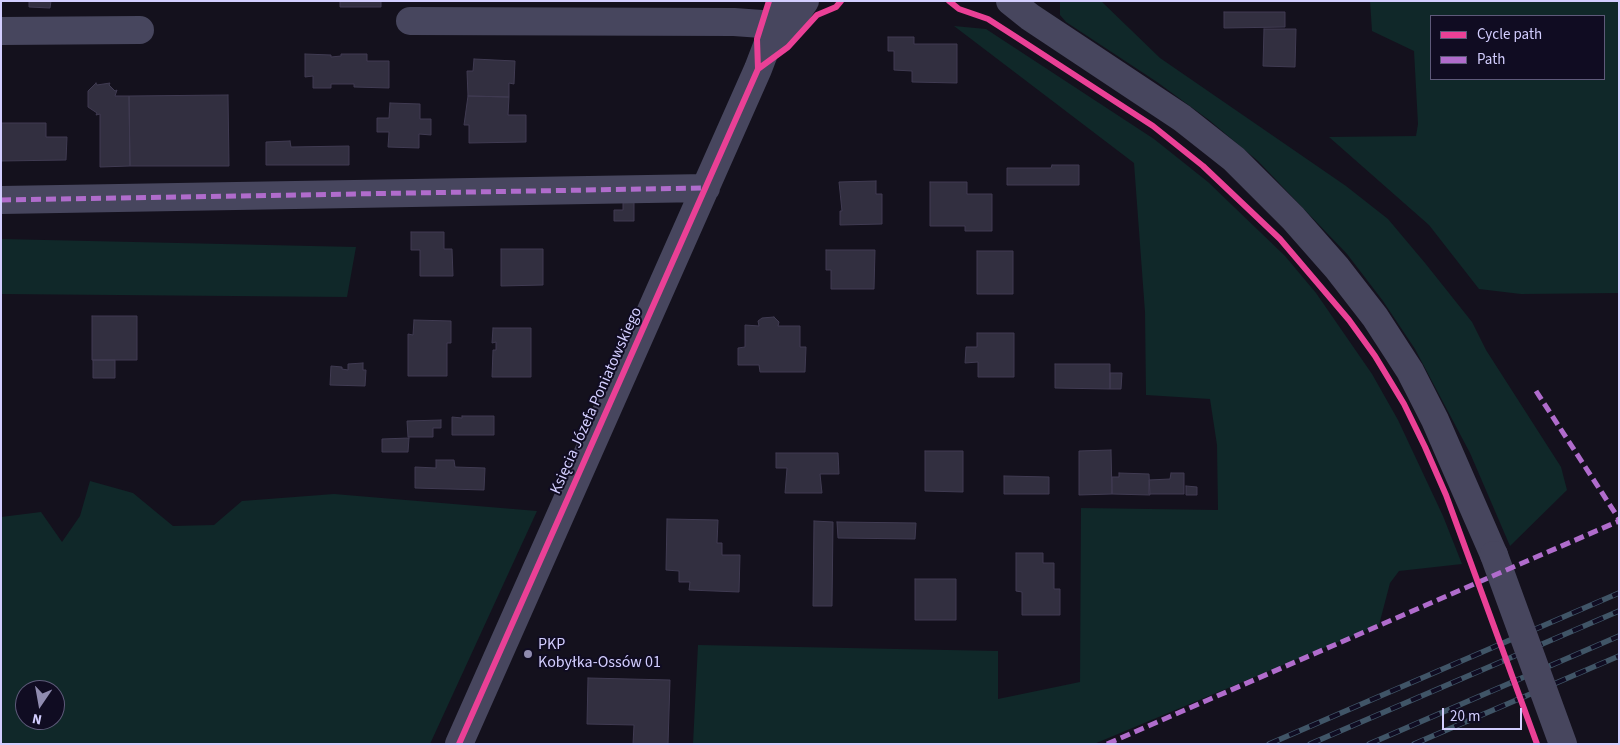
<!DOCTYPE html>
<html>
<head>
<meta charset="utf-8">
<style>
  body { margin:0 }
  #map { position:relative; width:1620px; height:745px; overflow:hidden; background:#14111d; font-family:"Source Sans 3",sans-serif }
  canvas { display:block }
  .frame { position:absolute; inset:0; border:2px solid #d3ceff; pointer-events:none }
  .legend { position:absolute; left:1430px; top:15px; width:175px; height:65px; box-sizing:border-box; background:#100c22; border:1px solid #5e5a7a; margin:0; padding:6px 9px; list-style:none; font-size:15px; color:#d3ceff }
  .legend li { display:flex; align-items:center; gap:10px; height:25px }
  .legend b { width:25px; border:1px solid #5e5a7a }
  .north { position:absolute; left:15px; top:680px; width:50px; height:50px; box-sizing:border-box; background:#100c22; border:1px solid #5e5a7a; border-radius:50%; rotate:192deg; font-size:14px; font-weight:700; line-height:20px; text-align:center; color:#d3ceff }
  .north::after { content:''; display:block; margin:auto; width:18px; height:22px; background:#908cb0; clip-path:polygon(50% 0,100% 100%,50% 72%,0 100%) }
  .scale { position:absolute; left:1442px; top:708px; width:80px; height:22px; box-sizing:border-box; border:2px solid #d3ceff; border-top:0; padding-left:6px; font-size:15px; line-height:18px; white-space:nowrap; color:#d3ceff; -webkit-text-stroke:4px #100c22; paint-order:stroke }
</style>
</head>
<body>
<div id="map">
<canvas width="1620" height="745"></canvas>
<div class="frame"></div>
<ul class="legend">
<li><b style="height:6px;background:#ea4096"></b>Cycle path</li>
<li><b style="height:6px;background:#b06ccc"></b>Path</li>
</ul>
<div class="north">N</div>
<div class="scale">20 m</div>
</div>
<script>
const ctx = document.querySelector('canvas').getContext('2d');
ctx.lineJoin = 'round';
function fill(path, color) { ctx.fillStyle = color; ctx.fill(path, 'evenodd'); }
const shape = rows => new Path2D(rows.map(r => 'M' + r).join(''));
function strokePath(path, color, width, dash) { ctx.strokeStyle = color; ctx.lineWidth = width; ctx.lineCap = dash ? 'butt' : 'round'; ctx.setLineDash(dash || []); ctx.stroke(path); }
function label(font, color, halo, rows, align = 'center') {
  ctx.font = font + ' "Source Sans 3",sans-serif'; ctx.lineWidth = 4; ctx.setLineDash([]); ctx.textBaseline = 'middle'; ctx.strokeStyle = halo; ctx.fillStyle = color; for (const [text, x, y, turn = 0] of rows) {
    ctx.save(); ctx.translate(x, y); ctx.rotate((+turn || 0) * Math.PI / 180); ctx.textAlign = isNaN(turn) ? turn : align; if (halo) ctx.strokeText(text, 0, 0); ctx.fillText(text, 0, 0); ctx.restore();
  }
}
fill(shape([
  [1060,1,1101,1,1160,58,1346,186,1388,219,1425,263,1472,322,1486,350,1561,467,1567,490,1510,546,1470,453,1415,349,1383,301,1347,254,1258,161,1209,120,1157,82,1066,22,1060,15],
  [1370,1,1619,1,1619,293,1521,294,1479,289,1429,225,1329,137,1416,136,1418,124,1414,51,1372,31],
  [1604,16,1604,79,1431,79,1431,16],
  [954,26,986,29,1154,139,1208,182,1285,256,1316,293,1372,374,1398,420,1443,516,1462,564,1399,571,1390,583,1379,625,1094,744,693,744,698,645,998,651,998,699,1080,682,1081,508,1218,510,1217,445,1210,399,1146,395,1145,312,1134,163],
  [1,239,356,247,347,297,1,294],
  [90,481,133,493,173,526,214,525,242,501,334,494,537,511,430,744,1,744,1,517,41,512,62,542,80,516],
  [25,690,55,690,55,720,25,720]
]), '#102829');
const building = shape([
  [29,1,51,1,50,8,29,7,29,1],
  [340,1,381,1,381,7,340,7,340,1],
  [1224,12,1285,12,1285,27,1224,28,1224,12],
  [1264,29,1296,29,1295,67,1263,66,1264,29],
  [888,37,914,37,914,44,957,44,957,83,912,82,912,71,894,70,894,51,888,51,888,37],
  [305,54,331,55,331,57,341,56,341,54,367,54,367,61,389,61,389,88,354,87,354,84,331,84,331,88,313,88,313,76,305,77,305,54],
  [474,59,515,61,514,84,509,83,509,97,468,96,467,71,473,71,474,59],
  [96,83,97,85,110,83,109,85,115,91,117,90,115,96,129,96,130,166,100,167,100,114,96,115,97,113,88,107,88,91,96,83],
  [228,95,229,166,130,166,129,96,228,95],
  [468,96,509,97,508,115,526,115,526,142,469,143,469,125,464,125,468,96],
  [390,103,420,104,420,119,431,119,431,135,419,134,419,148,388,147,389,132,377,132,377,118,389,118,390,103],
  [1,123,46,123,46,137,67,137,66,160,1,161,1,123],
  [290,141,291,147,349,146,349,165,266,165,266,142,290,141],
  [1052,165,1079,165,1079,185,1007,185,1007,168,1051,168,1052,165],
  [876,181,876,194,882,194,882,224,840,225,840,211,842,211,839,182,876,181],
  [930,182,967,182,967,194,992,194,992,231,965,231,965,226,930,226,930,182],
  [623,202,634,202,634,221,614,221,614,210,623,210,623,202],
  [411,232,444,232,444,249,452,249,453,276,420,276,420,250,411,250,411,232],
  [501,249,543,249,543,285,501,286,501,249],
  [826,250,875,250,874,289,831,289,831,270,826,270,826,250],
  [977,251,1013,251,1013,294,977,294,977,251],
  [92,316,137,316,137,360,92,360,92,316],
  [774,317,779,322,778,326,800,326,800,347,806,347,805,372,760,372,759,365,738,365,738,348,745,347,745,325,759,326,758,321,762,318,774,317],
  [414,320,451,321,451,343,447,343,447,376,408,376,408,334,413,335,414,320],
  [493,328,531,328,531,377,492,377,493,350,496,350,496,342,492,343,493,328],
  [977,333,1014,333,1014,377,978,377,978,362,965,363,966,347,977,347,977,333],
  [93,360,115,360,115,378,93,378,93,360],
  [363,363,363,370,366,370,365,386,330,385,331,366,342,367,342,369,348,370,348,364,363,363],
  [1055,364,1110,364,1110,389,1055,388,1055,364],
  [1110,373,1122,373,1121,389,1110,389,1110,373],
  [462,416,494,416,494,435,452,435,452,417,462,418,462,416],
  [441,420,441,428,433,428,433,437,408,437,407,421,441,420],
  [409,438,408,452,382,452,382,439,409,438],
  [1111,450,1112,494,1079,495,1079,451,1111,450],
  [925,451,963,451,963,492,925,491,925,451],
  [776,453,838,453,839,474,820,474,822,493,785,493,787,468,776,468,776,453],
  [436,460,454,460,455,467,485,468,484,490,415,488,415,467,436,468,436,460],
  [1119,473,1149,474,1150,495,1112,494,1112,477,1119,477,1119,473],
  [1171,473,1184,473,1184,494,1149,494,1149,480,1170,479,1171,473],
  [1004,476,1049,477,1049,494,1004,494,1004,476],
  [1186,486,1197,487,1197,495,1186,495,1186,486],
  [667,519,718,520,717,543,722,543,722,555,740,555,739,592,689,590,690,582,679,582,679,571,666,570,667,519],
  [814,521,833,522,832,606,813,606,814,521],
  [837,522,916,523,915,539,838,538,837,522],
  [1016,553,1043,553,1043,563,1054,563,1054,589,1060,589,1060,615,1022,615,1022,592,1016,591,1016,553],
  [915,579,956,579,956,620,915,620,915,579],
  [588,678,670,680,668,744,633,744,634,725,587,724,588,678]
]);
fill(building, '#322f40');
strokePath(building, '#403b52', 1);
strokePath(shape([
  [1010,1,1030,17,1182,118,1234,159,1293,218,1337,268,1375,317,1410,371,1435,420,1494,555],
  [410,21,734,22,762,24,782,35],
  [1,31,140,30],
  [781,37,805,1],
  [1,200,706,188],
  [459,744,758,69,784,1]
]), '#47465e', 28);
const rail = shape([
  [1269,744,1619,593],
  [1310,744,1619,611],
  [1369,744,1619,636],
  [1414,744,1619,656]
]);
strokePath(rail, '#405567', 5.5);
strokePath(rail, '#100c22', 4, [11]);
strokePath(shape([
  [1494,555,1563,744]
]), '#47465e', 28);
strokePath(shape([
  [1,200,706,188],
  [1536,391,1619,519],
  [1107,744,1619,521]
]), '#b06ccc', 5, [10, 5]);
strokePath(shape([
  [949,1,959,9,988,19,1016,37,1153,126,1203,166,1280,239,1349,320,1375,356,1404,404,1425,447,1446,495,1537,744],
  [758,69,788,47,817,15,836,7,841,1],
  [459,744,758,69,757,39,769,1]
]), '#ea4096', 6);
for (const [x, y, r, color] of [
  [528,654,5,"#908cb0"]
]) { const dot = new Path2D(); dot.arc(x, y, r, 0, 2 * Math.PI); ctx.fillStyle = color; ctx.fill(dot); strokePath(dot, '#100c22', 2); }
label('16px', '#d3ceff', '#100c22', [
  ["Księcia Józefa Poniatowskiego",597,401,-66]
]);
label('16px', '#d3ceff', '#100c22', [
  ["PKP",538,645],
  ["Kobyłka-Ossów 01",538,663]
], 'left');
</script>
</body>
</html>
